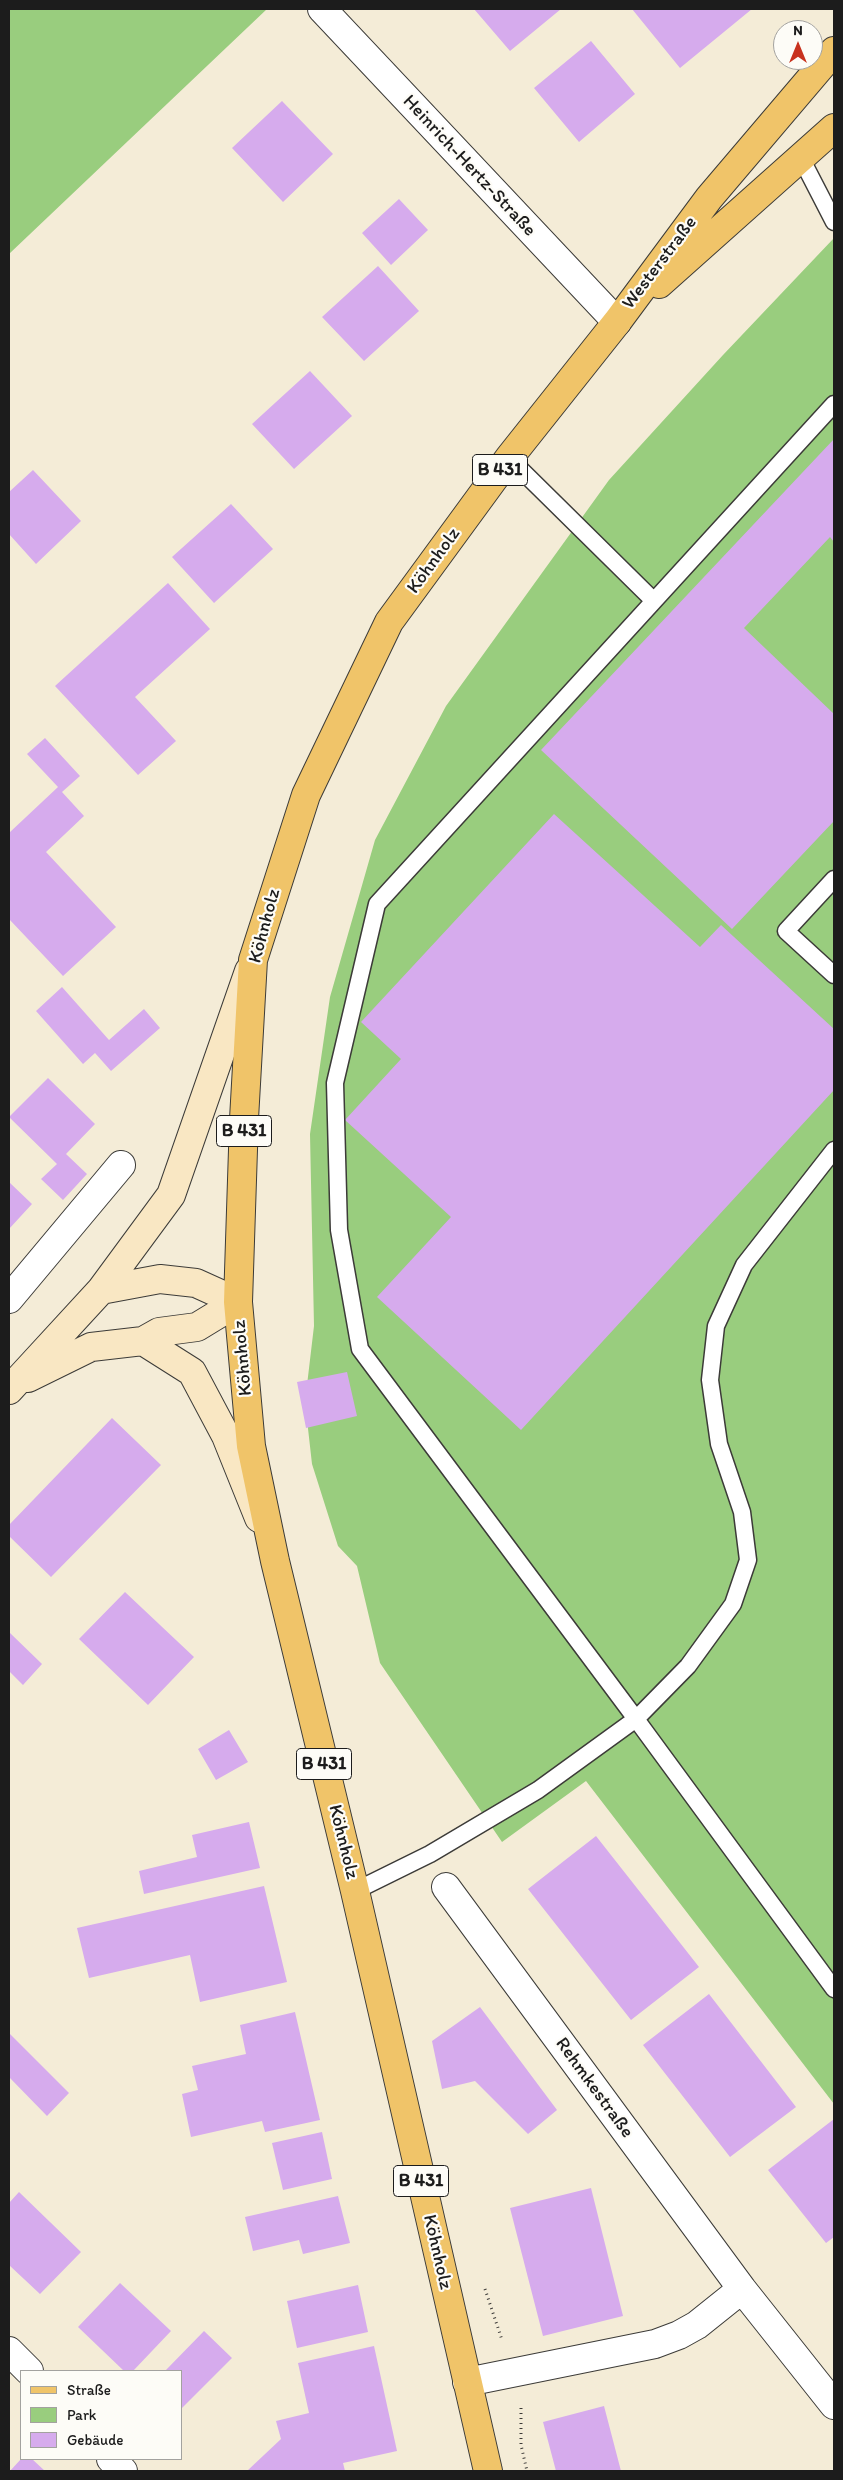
<!DOCTYPE html>
<html>
<head>
<meta charset="utf-8">
<style>
  body { margin:0 }
  #map { position:relative; width:843px; height:2480px; overflow:hidden; background:#f4ecd7; font-family:Itim,sans-serif }
  canvas { display:block }
  .frame { position:absolute; inset:0; border:10px solid #1c1c1c; pointer-events:none }
  .legend { position:absolute; left:20px; top:2370px; width:162px; height:90px; box-sizing:border-box; background:#fdfcf7; border:1px solid #a3a29f; margin:0; padding:6px 9px; list-style:none; font-size:15px; color:#1c1c1c }
  .legend li { display:flex; align-items:center; gap:10px; height:25px }
  .legend b { width:25px; border:1px solid #a3a29f }
  .north { position:absolute; left:773px; top:20px; width:50px; height:50px; box-sizing:border-box; background:#fdfcf7; border:1px solid #a3a29f; border-radius:50%; rotate:0deg; font-size:14px; font-weight:700; line-height:20px; text-align:center; color:#1c1c1c }
  .north::after { content:''; display:block; margin:auto; width:18px; height:22px; background:#c8321e; clip-path:polygon(50% 0,100% 100%,50% 72%,0 100%) }
</style>
</head>
<body>
<div id="map">
<canvas width="843" height="2480"></canvas>
<div class="frame"></div>
<ul class="legend">
<li><b style="height:6px;background:#f0c469"></b>Straße</li>
<li><b style="height:14px;background:#99cd7e"></b>Park</li>
<li><b style="height:14px;background:#d6abed"></b>Gebäude</li>
</ul>
<div class="north">N</div>
</div>
<script>
const ctx = document.querySelector('canvas').getContext('2d');
ctx.lineJoin = 'round';
function fill(path, color) { ctx.fillStyle = color; ctx.fill(path, 'evenodd'); }
const shape = rows => new Path2D(rows.map(r => 'M' + r).join(''));
function strokePath(path, color, width, dash) { ctx.strokeStyle = color; ctx.lineWidth = width; ctx.lineCap = dash ? 'butt' : 'round'; ctx.setLineDash(dash || []); ctx.stroke(path); }
function label(font, color, halo, rows, align = 'center') {
  ctx.font = font + ' Itim,sans-serif'; ctx.lineWidth = 4.5; ctx.setLineDash([]); ctx.textBaseline = 'middle'; ctx.strokeStyle = halo; ctx.fillStyle = color; for (const [text, x, y, turn = 0] of rows) {
    ctx.save(); ctx.translate(x, y); ctx.rotate((+turn || 0) * Math.PI / 180); ctx.textAlign = isNaN(turn) ? turn : align; if (halo) ctx.strokeText(text, 0, 0); ctx.fillText(text, 0, 0); ctx.restore();
  }
}
fill(shape([
  [9,9,267,9,9,254],
  [834,238,834,2104,586,1781,502,1842,380,1663,357,1566,338,1546,312,1464,305,1402,314,1326,310,1134,330,997,375,840,446,706,609,480,723,355]
]), '#99cd7e');
fill(shape([
  [474,9,561,9,510,51],
  [632,9,752,9,680,68],
  [591,41,635,94,579,142,534,88],
  [282,101,333,154,283,202,232,148],
  [399,199,428,230,391,265,362,233],
  [378,266,419,311,364,361,322,317],
  [310,371,352,416,294,469,252,424],
  [834,439,834,542,830,537,744,628,834,714,834,821,732,929,541,750],
  [33,470,81,521,36,564,9,534,9,492],
  [231,504,273,549,214,603,172,557],
  [168,583,210,629,135,697,176,741,138,775,55,686],
  [45,738,80,776,62,792,84,816,46,852,116,927,63,976,9,919,9,833,58,787,27,754],
  [554,814,700,947,721,925,834,1029,834,1090,521,1430,377,1297,451,1217,345,1120,401,1059,361,1022],
  [62,987,109,1040,144,1009,160,1028,111,1071,95,1053,83,1064,36,1011],
  [48,1078,95,1124,66,1154,87,1174,63,1200,41,1179,57,1164,9,1117],
  [9,1182,32,1204,9,1229],
  [347,1372,357,1416,306,1428,297,1382],
  [112,1418,161,1465,51,1577,9,1536,9,1525],
  [125,1592,194,1657,148,1705,79,1639],
  [9,1632,42,1664,23,1685,9,1671],
  [229,1730,248,1762,216,1780,198,1749],
  [249,1822,260,1868,144,1894,139,1871,197,1857,192,1835],
  [596,1836,699,1967,631,2020,528,1889],
  [264,1886,287,1982,200,2002,190,1955,89,1978,77,1928],
  [709,1994,796,2107,730,2157,643,2045],
  [480,2007,557,2110,528,2134,475,2081,442,2089,432,2041],
  [295,2012,320,2120,265,2132,262,2121,191,2137,182,2094,198,2090,192,2066,246,2054,240,2025],
  [9,2033,69,2093,47,2116,9,2077],
  [834,2119,834,2237,826,2243,768,2170],
  [322,2132,332,2179,283,2190,272,2143],
  [591,2188,623,2316,543,2336,510,2208],
  [19,2192,81,2252,40,2294,9,2265,9,2203],
  [338,2196,350,2243,303,2254,299,2240,253,2251,245,2217],
  [120,2283,171,2331,133,2371,124,2371,78,2327],
  [358,2285,368,2332,297,2348,287,2301],
  [204,2331,232,2358,181,2409,181,2371,165,2371],
  [374,2346,397,2451,343,2463,345,2471,247,2471,281,2439,276,2421,309,2413,298,2363],
  [604,2406,621,2471,556,2471,543,2422],
  [21,2459,32,2459,45,2471,10,2471]
]), '#d6abed');
const service = shape([
  [801,158,834,222],
  [509,458,654,601],
  [834,879,786,931,834,975],
  [834,1150,744,1265,716,1326,710,1380,719,1444,742,1512,748,1560,733,1604,688,1666,636,1719,834,1989],
  [355,1891,430,1854,538,1790,636,1719,360,1349,339,1230,335,1083,377,904,834,404]
]);
const minor = shape([
  [322,9,617,322],
  [9,1299,121,1165],
  [446,1887,742,2289,834,2405],
  [9,2351,29,2371],
  [467,2382,655,2344,679,2335,697,2325,742,2289],
  [111,2459,123,2471]
]);
const secondary = shape([
  [101,1290,160,1279,196,1283,238,1302],
  [143,1341,192,1372,226,1436,259,1518],
  [28,1378,91,1347,143,1341,159,1332,197,1327,238,1302],
  [9,1390,101,1290,171,1195,249,971]
]);
const primary = shape([
  [659,284,834,128],
  [488,2471,355,1891,275,1561,251,1446,238,1302,244,1119,253,960,306,795,389,622,509,458,617,322,709,198,834,51]
]);
strokePath(service, '#3c3b38', 19);
strokePath(minor, '#3c3b38', 30);
strokePath(secondary, '#3c3b38', 30);
strokePath(primary, '#3c3b38', 30);
strokePath(shape([
  [485,2289,502,2340],
  [521,2408,521,2445,527,2471]
]), '#3c3b38', 3, [1, 4]);
strokePath(service, '#fff', 16);
strokePath(minor, '#fff', 28);
strokePath(secondary, '#f9e7c3', 28);
strokePath(primary, '#f0c469', 28);
for (const [x, y, w] of [
  [500,470,55],
  [244,1131,55],
  [324,1764,55],
  [421,2181,55]
]) { const box = new Path2D(); box.roundRect(x - w / 2, y - 15.5, w, 31, 4); ctx.fillStyle = '#fdfcf7'; ctx.fill(box); strokePath(box, '#1c1c1c', 1); }
label('bold 18px', '#1c1c1c', null, [
  ["B 431",500,470],
  ["B 431",244,1131],
  ["B 431",324,1764],
  ["B 431",421,2181]
]);
label('19px', '#1c1c1c', '#fdfcf7', [
  ["Heinrich-Hertz-Straße",469,166,47],
  ["Westerstraße",660,263,-53],
  ["Köhnholz",434,561,-54],
  ["Köhnholz",265,926,-75],
  ["Köhnholz",243,1358,-95],
  ["Köhnholz",343,1842,76],
  ["Rehmkestraße",594,2088,54],
  ["Köhnholz",437,2252,77]
]);
</script>
</body>
</html>
